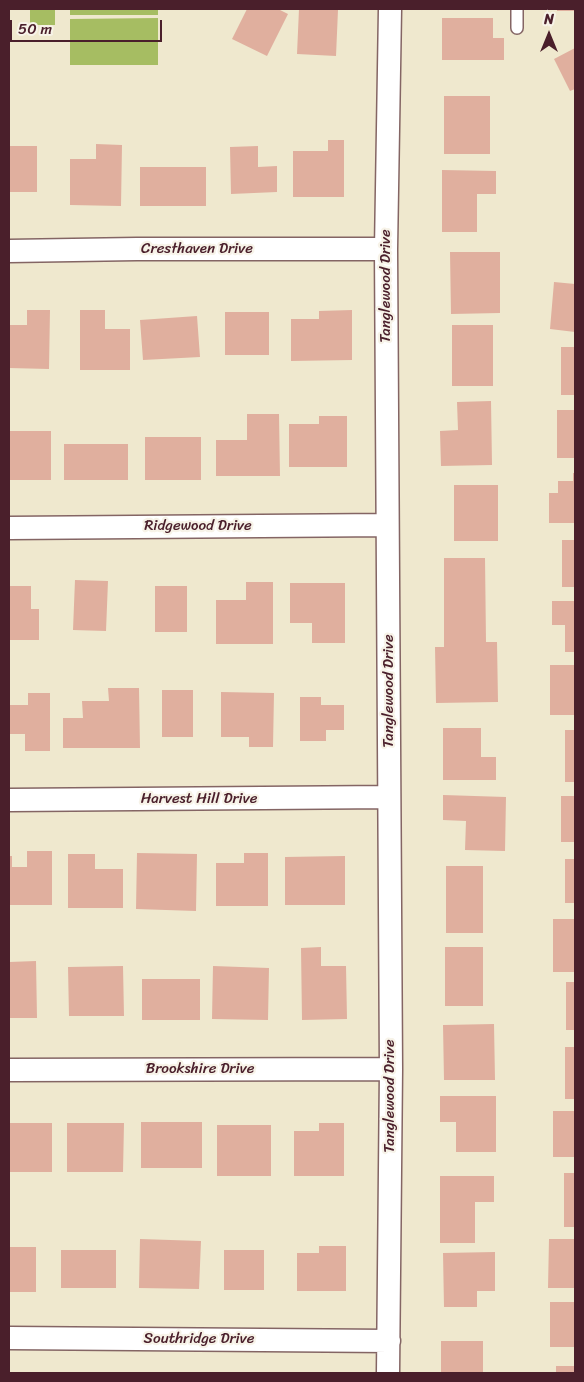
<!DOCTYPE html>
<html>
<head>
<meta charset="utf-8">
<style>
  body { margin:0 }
  #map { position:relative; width:584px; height:1382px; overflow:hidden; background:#efe8ce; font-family:Sriracha,sans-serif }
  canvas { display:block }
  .frame { position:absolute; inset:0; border:10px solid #4a1f2b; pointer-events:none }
  .north { position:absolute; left:524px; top:10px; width:50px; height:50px; -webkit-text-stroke:4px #f7f3e8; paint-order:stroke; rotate:0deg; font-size:14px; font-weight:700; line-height:20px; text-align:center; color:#4a1f2b }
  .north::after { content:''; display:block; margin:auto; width:18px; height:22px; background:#4a1f2b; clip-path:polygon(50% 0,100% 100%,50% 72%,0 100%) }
  .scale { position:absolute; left:10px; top:20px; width:152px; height:22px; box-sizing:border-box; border:2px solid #4a1f2b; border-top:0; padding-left:6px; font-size:15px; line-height:18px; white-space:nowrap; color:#4a1f2b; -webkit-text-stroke:4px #f7f3e8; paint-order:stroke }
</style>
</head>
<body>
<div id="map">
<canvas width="584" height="1382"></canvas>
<div class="frame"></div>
<div class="north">N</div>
<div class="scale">50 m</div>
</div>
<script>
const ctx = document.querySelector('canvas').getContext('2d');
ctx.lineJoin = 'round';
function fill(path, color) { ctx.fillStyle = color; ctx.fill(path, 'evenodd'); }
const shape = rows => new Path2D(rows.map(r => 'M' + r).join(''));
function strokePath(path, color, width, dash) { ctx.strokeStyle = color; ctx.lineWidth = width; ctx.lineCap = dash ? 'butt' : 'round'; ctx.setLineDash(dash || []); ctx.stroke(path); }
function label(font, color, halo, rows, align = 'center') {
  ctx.font = font + ' Sriracha,sans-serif'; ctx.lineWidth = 4.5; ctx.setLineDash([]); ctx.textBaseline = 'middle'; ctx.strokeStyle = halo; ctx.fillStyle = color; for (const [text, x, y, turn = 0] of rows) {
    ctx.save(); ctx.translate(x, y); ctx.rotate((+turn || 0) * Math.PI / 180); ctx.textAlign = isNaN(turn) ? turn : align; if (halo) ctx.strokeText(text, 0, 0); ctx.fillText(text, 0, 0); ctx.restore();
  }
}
fill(shape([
  [30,9,55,9,55,25,30,25],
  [70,9,158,9,158,15,70,15],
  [158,18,158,65,70,65,70,19]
]), '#a6bd62');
fill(shape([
  [247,9,278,9,288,14,267,56,232,39],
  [299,9,338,10,336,56,297,54],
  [557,9,575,9,575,11,557,11],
  [442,18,493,18,493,38,504,38,504,60,442,60],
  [575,48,575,89,570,91,554,59],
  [444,96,490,96,490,154,444,154],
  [328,140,344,140,344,197,293,197,293,151,328,151],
  [96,144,122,145,121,206,70,205,70,159,96,159],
  [9,146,37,146,37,192,9,192],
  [258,146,258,167,277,166,277,192,231,194,230,147],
  [140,167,206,167,206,206,140,206],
  [442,170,496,171,496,194,477,194,477,232,442,232],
  [450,252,500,252,500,313,451,314],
  [554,282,575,284,575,332,550,329],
  [27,310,50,310,49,369,9,368,9,325,27,325],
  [80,310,105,310,105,329,130,329,130,370,80,370],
  [352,310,352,360,291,361,291,319,319,319,319,311],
  [225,312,269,312,269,355,225,355],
  [197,316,200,357,143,360,140,320],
  [452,325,493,325,493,386,452,386],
  [561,347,575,347,575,395,561,395],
  [491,401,492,465,441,466,440,431,458,430,457,402],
  [557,410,575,410,575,458,557,458],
  [247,414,279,414,280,476,216,476,216,440,247,440],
  [319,416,347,416,347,467,289,467,289,424,319,424],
  [9,431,51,431,51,480,9,480],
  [145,437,201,437,201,480,145,480],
  [64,444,128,444,128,480,64,480],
  [573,473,575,473,575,523,549,523,549,493,558,493,558,481,573,481],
  [454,485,498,485,498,541,454,541],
  [562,540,575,540,575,587,562,587],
  [444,558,485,558,486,642,497,642,498,702,436,703,435,647,444,647],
  [75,580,108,581,106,631,73,630],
  [246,582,273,582,273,644,216,644,216,600,246,600],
  [290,583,345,583,345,643,312,643,312,623,290,623],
  [9,586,31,586,31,609,39,609,39,640,9,640],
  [155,586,187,586,187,632,155,632],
  [552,601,575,601,575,652,565,652,565,625,552,625],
  [550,665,575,665,575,715,550,715],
  [108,688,139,688,140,748,63,748,63,718,83,718,82,701,109,701],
  [162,690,193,690,193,737,162,737],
  [221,692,274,693,273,747,249,747,249,737,221,737],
  [28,693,50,693,50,751,25,751,25,734,9,734,9,705,28,705],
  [300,697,321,697,321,705,344,705,344,730,326,730,326,741,300,741],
  [443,728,481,728,481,757,496,757,496,780,443,780],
  [565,730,575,730,575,782,565,782],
  [443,795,506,797,505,851,465,850,466,821,443,820],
  [561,796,575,796,575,842,561,842],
  [27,851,52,851,52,905,9,905,9,856,12,856,12,867,27,867],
  [137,853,197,854,196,911,136,909],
  [244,853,268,853,268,906,216,906,216,863,244,863],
  [68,854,95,854,95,869,123,869,123,908,68,908],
  [345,856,345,905,285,905,285,857],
  [565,859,575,859,575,903,565,903],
  [446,866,483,866,483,933,446,933],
  [553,919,575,919,575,972,553,972],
  [321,947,321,966,346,966,347,1019,302,1020,301,948],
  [445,947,483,947,483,1006,445,1006],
  [36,961,37,1018,9,1018,9,962],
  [123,966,124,1016,69,1016,68,967],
  [213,966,269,968,268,1020,212,1019],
  [142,979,200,979,200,1020,142,1020],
  [566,982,575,982,575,1030,566,1030],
  [494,1024,495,1080,444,1080,443,1025],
  [565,1047,575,1047,575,1099,565,1099],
  [440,1096,496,1096,496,1152,456,1152,456,1122,440,1122],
  [553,1111,575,1111,575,1157,553,1157],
  [141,1122,202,1122,202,1168,141,1168],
  [9,1123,52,1123,52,1172,9,1172],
  [67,1123,124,1123,123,1172,67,1172],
  [319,1123,344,1123,344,1176,294,1176,294,1131,319,1131],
  [217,1125,271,1125,271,1176,217,1176],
  [564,1173,575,1173,575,1227,564,1227],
  [440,1176,494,1176,494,1202,475,1202,475,1243,440,1243],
  [140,1239,201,1241,199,1289,139,1288],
  [549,1239,575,1239,575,1288,548,1288],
  [319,1246,346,1246,346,1291,297,1291,297,1253,319,1253],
  [9,1247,36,1247,36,1292,9,1292],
  [61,1250,116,1250,116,1288,61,1288],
  [224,1250,264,1250,264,1290,224,1290],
  [495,1252,495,1291,477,1291,477,1307,444,1307,443,1253],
  [550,1302,575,1302,575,1347,550,1347],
  [441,1341,483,1341,483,1373,441,1373],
  [556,1366,575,1366,575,1373,556,1373]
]), '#e0af9e');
const lane = shape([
  [517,28,517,9]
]);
const street = shape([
  [9,251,137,249,386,249],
  [9,528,387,525],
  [9,800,389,797],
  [9,1070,391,1069],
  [9,1338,389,1341],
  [388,1373,391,1069,386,249,390,9]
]);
strokePath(lane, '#846564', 14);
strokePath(street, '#846564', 25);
strokePath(lane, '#fff', 11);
strokePath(street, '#fff', 22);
label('15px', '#4a1f2b', '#f7f3e8', [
  ["Cresthaven Drive",197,249],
  ["Tanglewood Drive",386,286,-90],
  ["Ridgewood Drive",198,526],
  ["Tanglewood Drive",389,691,-90],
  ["Harvest Hill Drive",199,799],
  ["Brookshire Drive",200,1069],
  ["Tanglewood Drive",390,1096,-90],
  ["Southridge Drive",199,1339]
]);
</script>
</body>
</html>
